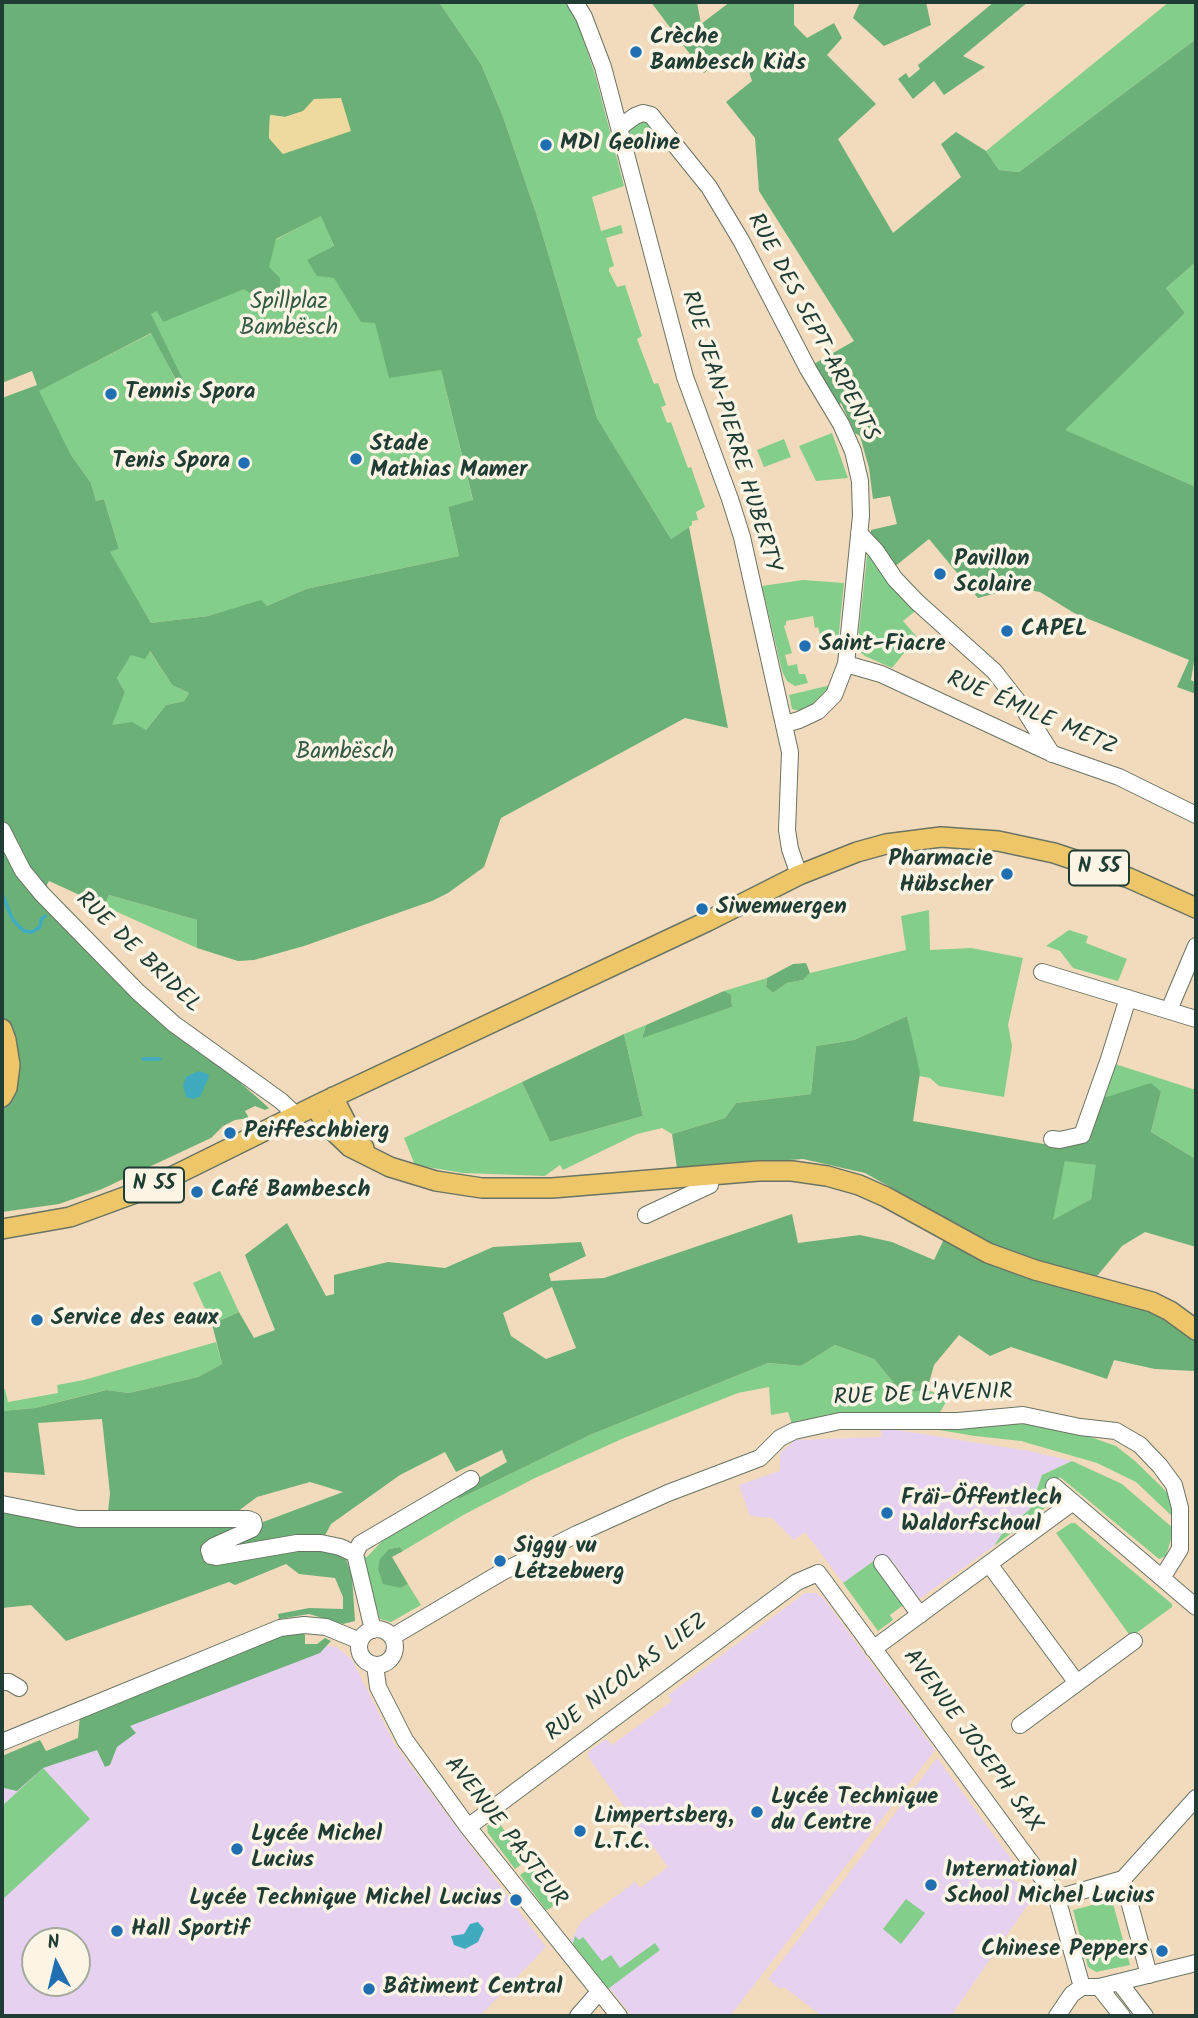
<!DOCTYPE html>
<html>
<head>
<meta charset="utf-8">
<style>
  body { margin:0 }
  #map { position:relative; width:1198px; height:2018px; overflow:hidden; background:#f2dbbc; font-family:Kalam,sans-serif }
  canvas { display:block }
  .frame { position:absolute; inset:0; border:4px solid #1f3d34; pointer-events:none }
  .north { position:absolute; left:21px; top:1927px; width:70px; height:70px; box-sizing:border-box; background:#fcf5e5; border:2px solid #a4ab9e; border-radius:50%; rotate:353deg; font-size:19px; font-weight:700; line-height:28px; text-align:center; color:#1f3d34 }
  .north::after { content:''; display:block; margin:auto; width:24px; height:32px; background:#1f6fb2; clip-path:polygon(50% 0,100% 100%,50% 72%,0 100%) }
</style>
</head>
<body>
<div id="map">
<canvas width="1198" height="2018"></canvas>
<div class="frame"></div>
<div class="north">N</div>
</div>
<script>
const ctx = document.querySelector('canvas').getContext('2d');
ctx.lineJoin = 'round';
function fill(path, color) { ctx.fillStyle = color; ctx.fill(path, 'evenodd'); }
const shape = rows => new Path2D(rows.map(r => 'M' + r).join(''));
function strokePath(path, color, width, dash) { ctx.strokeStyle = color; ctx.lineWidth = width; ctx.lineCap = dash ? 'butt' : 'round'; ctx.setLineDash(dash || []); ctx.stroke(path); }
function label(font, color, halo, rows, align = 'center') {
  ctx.font = font + ' Kalam,sans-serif'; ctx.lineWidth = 7; ctx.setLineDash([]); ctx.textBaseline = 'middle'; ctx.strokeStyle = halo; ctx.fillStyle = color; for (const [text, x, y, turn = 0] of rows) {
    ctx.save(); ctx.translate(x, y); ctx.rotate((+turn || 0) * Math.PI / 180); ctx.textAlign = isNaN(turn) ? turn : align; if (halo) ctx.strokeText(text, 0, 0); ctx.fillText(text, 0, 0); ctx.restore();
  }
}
fill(shape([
  [881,1430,897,1430,1029,1451,1072,1461,1042,1475,1030,1509,1003,1532,994,1546,919,1599,890,1558,880,1556,843,1583,805,1532,794,1540,772,1518,750,1516,739,1485,780,1471,780,1453,795,1440,882,1437],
  [805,1593,816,1593,824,1599,935,1750,730,2016,632,2016,571,1941,581,1922,635,1882,640,1888,668,1867,588,1757,588,1752,606,1739,612,1745,672,1701,668,1695],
  [317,1644,337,1647,352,1660,395,1745,546,1947,480,2016,2,2016,2,1774],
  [35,1941,77,1941,77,1983,35,1983],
  [937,1758,1015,1864,1007,1876,1034,1893,1029,1903,951,2016,822,2016,784,1987,780,1989,768,1979]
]), '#e6d2f0');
fill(shape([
  [439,2,566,2,578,24,595,74,624,186,592,197,601,231,621,225,623,233,606,238,614,266,609,268,609,271,617,287,625,285,642,336,637,339,654,384,658,383,666,405,661,407,667,423,671,422,688,468,691,467,705,507,696,512,698,520,692,521,692,525,671,539,597,418,537,216,502,114,481,64],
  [1169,2,1196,2,1196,39,1019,172,999,170,986,151],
  [642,120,647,120,666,139,634,149,629,130],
  [322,215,334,247,441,370,473,501,448,507,459,556,306,589,267,606,261,601,208,616,151,623,109,552,119,549,104,499,96,501,91,483,71,455,38,391,152,333,184,397,190,394,150,314,277,239],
  [1196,262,1196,487,1064,430,1185,313,1166,288],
  [832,433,848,478,816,481,799,446],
  [784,439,791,457,764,467,757,450],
  [874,555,919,608,903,621,917,637,892,668,865,656,857,649,867,556],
  [803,580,844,583,837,652,824,650,818,627,815,628,813,616,786,621,786,625,784,626,792,653,785,655,788,666,797,664,799,674,805,674,808,683,795,686,787,681,782,671,762,586],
  [149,650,172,685,189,693,184,701,166,705,146,730,111,725,125,692,117,678,131,654],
  [831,685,812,705,800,711,792,709,789,695],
  [109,895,197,920,197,948,104,906],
  [929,910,930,950,971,948,1023,958,1008,1025,1012,1046,1004,1097,939,1086,930,1078,919,1076,907,1016,854,1040,816,1046,811,1094,736,1103,725,1118,672,1134,662,1128,637,1134,563,1170,560,1165,545,1176,463,1173,415,1165,404,1138,522,1082,550,1142,643,1116,624,1034,646,1025,642,1037,732,1007,731,996,724,991,767,978,766,987,773,993,787,983,803,980,810,973,906,950,901,916],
  [1069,930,1088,936,1086,943,1127,959,1118,981,1073,968,1060,951,1046,946],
  [1112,1063,1196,1090,1196,1159,1151,1132,1161,1092,1100,1099],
  [1065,1160,1097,1165,1091,1199,1052,1221],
  [220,1271,239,1312,212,1324,193,1283],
  [216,1342,222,1364,198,1377,129,1393,105,1390,35,1408,2,1411,2,1389,5,1389,8,1402,58,1393,57,1385,84,1380],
  [835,1345,874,1359,902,1393,927,1390,949,1397,939,1414,792,1424,788,1412,771,1415,769,1387,738,1393,624,1438,535,1478,465,1514,403,1551,400,1547,389,1549,401,1588,408,1584,421,1605,391,1622,380,1619,361,1555,367,1557,384,1539,417,1514,454,1492,459,1499,590,1435,768,1363,801,1366],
  [1020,1423,1079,1433,1116,1446,1135,1461,1172,1497,1175,1519,1136,1482,1097,1463,1021,1441,975,1436,921,1427],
  [1072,1461,1122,1484,1174,1529,1166,1556,1159,1559,1060,1477,1043,1496,1050,1504,994,1546,1003,1532,1030,1509,1042,1475],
  [1071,1523,1075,1523,1172,1604,1172,1607,1131,1637,1056,1533],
  [875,1560,906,1603,890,1615,893,1620,878,1631,843,1583],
  [43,1768,90,1819,2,1900,2,1806],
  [495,1817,526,1861,515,1869,488,1833,487,1826],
  [531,1867,558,1903,549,1909,546,1910,520,1875],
  [906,1899,925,1913,901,1944,883,1929],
  [1112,1900,1130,1965,1096,1972,1088,1967,1073,1910],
  [575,1936,579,1940,583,1937,602,1961,611,1955,620,1968,655,1943,660,1950,608,1989,573,1944]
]), '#84ce8b');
fill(shape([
  [2,2,439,2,481,64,502,114,537,216,597,418,671,539,689,527,728,728,685,718,501,818,484,867,448,893,432,901,304,946,254,960,238,961,197,948,197,920,109,895,104,906,49,881,42,894,138,992,269,1108,265,1110,255,1106,245,1111,249,1118,235,1120,223,1126,211,1138,102,1189,59,1204,2,1212,2,398,37,385,32,371,2,383],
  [304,111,283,154,269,138,270,115,285,117],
  [321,216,334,246,307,260,317,276,334,278,361,322,375,323,389,378,441,370,473,500,448,507,459,556,306,589,267,606,261,600,208,616,151,623,110,552,119,549,104,499,96,501,91,483,71,455,39,391,151,333,185,397,190,394,151,314,157,311,163,322,244,289,260,300,280,295,280,278,269,267,276,239],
  [150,651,172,685,189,693,184,701,166,705,146,730,132,722,112,725,125,692,117,678,131,655,145,659],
  [651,2,697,2,701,24,730,2,794,2,794,25,807,38,834,23,842,38,827,55,876,104,838,139,893,233,961,177,941,144,956,132,986,151,999,170,1019,172,1196,39,1196,262,1166,288,1185,313,1065,430,1196,487,1196,662,1194,662,1191,680,1196,683,1196,694,1177,687,1189,660,1074,613,1040,592,1016,588,978,598,929,539,893,568,871,535,871,530,897,524,890,496,873,499,869,468,860,436,855,433,841,403,836,406,812,365,854,341,759,191,755,138,726,102,752,81,746,62,737,67,727,53,704,73],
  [860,2,926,2,931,25,884,46,853,18],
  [994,2,1028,2,963,56,985,67,944,95,934,81,913,99,898,79,906,73,909,78,920,69,918,65],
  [806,963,810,973,803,980,787,983,773,993,766,987,767,978,793,964],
  [724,991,731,995,732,1007,642,1038,646,1025],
  [907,1016,920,1073,913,1121,1061,1147,1100,1099,1151,1083,1161,1092,1151,1132,1196,1159,1196,1247,1145,1232,1122,1246,1097,1276,1012,1255,865,1173,803,1159,677,1168,672,1134,725,1118,736,1103,811,1094,816,1046,854,1040],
  [1065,1161,1096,1165,1091,1199,1053,1220],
  [624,1034,643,1116,550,1142,522,1082],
  [792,1214,798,1243,860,1235,892,1242,934,1260,944,1239,985,1259,1060,1287,1151,1311,1186,1331,1196,1341,1196,1374,1194,1371,1155,1369,1114,1360,1107,1379,1011,1347,990,1356,959,1335,934,1365,927,1390,902,1393,874,1359,835,1345,801,1366,768,1363,590,1435,459,1499,454,1492,507,1462,502,1450,456,1472,445,1452,400,1475,331,1524,321,1543,346,1559,352,1576,355,1621,343,1624,309,1614,279,1619,278,1614,309,1608,343,1609,343,1597,335,1578,299,1574,286,1564,235,1585,229,1582,66,1641,31,1605,2,1608,2,1504,107,1520,110,1494,102,1419,38,1423,45,1475,2,1472,2,1411,35,1408,106,1390,129,1393,198,1377,222,1364,212,1324,239,1312,254,1338,275,1330,245,1255,287,1223,326,1296,334,1294,334,1275,388,1262,445,1268,493,1247,581,1242,586,1256,549,1274,551,1281,604,1278],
  [552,1287,576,1348,546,1359,511,1336,503,1313],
  [310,1482,343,1492,255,1525,229,1518,257,1497],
  [400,1547,403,1551,392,1557,408,1584,401,1588,383,1584,378,1569,380,1559,389,1549],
  [300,1631,305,1635,305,1644,317,1644,325,1638,331,1641,320,1653,130,1726,136,1733,117,1747,110,1765,105,1767,97,1750,43,1768,17,1791,4,1788,2,1790,2,1756,40,1740,46,1751,78,1738,80,1715,278,1635]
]), '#6bb177');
fill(shape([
  [341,98,351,131,283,154,269,138,270,115,285,117,303,111,314,99]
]), '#eeda9e');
fill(shape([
  [198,1071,208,1074,209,1077,200,1097,193,1099,186,1097,183,1085,186,1077],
  [478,1922,484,1929,478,1942,465,1949,454,1945,451,1936,464,1934,470,1924]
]), '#40abbf');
strokePath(shape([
  [2,894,13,920,24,931,32,932,40,927,41,920,45,916],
  [143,1059,160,1059]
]), '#40abbf', 3.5);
const minor = shape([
  [575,2,584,17,603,67,685,377,730,499,742,537,790,752,787,830,790,849,799,875],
  [620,127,635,116,643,113,651,115,709,187,742,242,808,369,841,424,853,451,860,481,861,516,846,664,834,695,818,711,799,720,785,724],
  [859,533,876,551,895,579,917,602,994,671,1023,708,1052,754],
  [846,664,881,674,1053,754,1119,777,1196,815],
  [2,830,23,871,42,894,138,992,174,1024,281,1101,296,1115],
  [1042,972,1196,1019],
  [1169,1010,1196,946],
  [1052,1139,1060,1140,1082,1135,1109,1059,1128,998],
  [646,1215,710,1185,712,1175],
  [1054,1486,1196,1607],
  [2,1504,78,1519,248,1519,253,1521,254,1525,252,1529,214,1546,209,1550,211,1556,216,1557,297,1543,321,1543,340,1547,355,1554,373,1630],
  [355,1554,360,1544,471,1479],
  [882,1563,920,1615],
  [989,1564,1077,1683],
  '359 1647a18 18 0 1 1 36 0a18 18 0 1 1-36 0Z',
  [392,1637,502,1572,577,1534,668,1493,760,1458,780,1438,794,1431,840,1421,958,1421,1023,1415,1080,1427,1116,1431,1140,1445,1160,1466,1174,1485,1180,1508,1180,1549,1162,1578],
  [873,1649,1073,1502],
  [375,1665,378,1687,405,1740,468,1827,619,2016],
  [2,1682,9,1682,19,1688],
  [1020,1725,1134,1641],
  [2,1742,280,1628,304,1625,326,1627,360,1641],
  [468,1827,797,1582,818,1573,1057,1898,1082,1987],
  [1123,1879,1196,1798],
  [1123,1879,1149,1975],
  [1057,1898,1123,1879],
  [1119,1982,1145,2016],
  [1099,1987,1122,2016],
  [578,2016,599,1992],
  [1057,2016,1072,1994,1082,1987,1099,1987,1196,1963]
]);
const major = shape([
  [2,1029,6,1040,10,1065,7,1088,2,1097],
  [333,1097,350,1130,364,1148],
  [315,1106,326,1124,350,1147,390,1167,436,1181,482,1188,552,1188,759,1171,792,1171,827,1176,859,1185,886,1197,988,1253,1035,1270,1152,1302,1170,1311,1196,1330],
  [2,1229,70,1217,149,1188,321,1103,708,921,799,875,857,852,886,844,941,837,998,841,1054,853,1129,878,1196,908]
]);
strokePath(minor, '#697464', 18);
strokePath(major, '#697464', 22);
strokePath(minor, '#fff', 16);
strokePath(major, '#ecc669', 19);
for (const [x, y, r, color] of [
  [636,52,7,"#1f6fb2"],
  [546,145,7,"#1f6fb2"],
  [111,394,7,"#1f6fb2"],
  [356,459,7,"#1f6fb2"],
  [244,463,7,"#1f6fb2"],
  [940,574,7,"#1f6fb2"],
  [1007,631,7,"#1f6fb2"],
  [805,646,7,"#1f6fb2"],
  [1007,874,7,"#1f6fb2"],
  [702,909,7,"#1f6fb2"],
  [230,1133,7,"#1f6fb2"],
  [197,1192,7,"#1f6fb2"],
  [37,1320,7,"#1f6fb2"],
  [887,1513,7,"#1f6fb2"],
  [500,1561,7,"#1f6fb2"],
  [757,1812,7,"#1f6fb2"],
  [580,1831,7,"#1f6fb2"],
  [237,1849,7,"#1f6fb2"],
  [931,1885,7,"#1f6fb2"],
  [516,1900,7,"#1f6fb2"],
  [117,1931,7,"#1f6fb2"],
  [1162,1951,7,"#1f6fb2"],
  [369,1989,7,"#1f6fb2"]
]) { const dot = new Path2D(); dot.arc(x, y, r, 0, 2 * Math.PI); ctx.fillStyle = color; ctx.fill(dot); strokePath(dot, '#fcf5e5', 2.5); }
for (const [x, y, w] of [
  [1099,868,60],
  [154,1185,60]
]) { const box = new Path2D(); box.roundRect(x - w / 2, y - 17.5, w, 35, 5); ctx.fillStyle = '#fcf5e5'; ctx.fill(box); strokePath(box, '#1f3d34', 2); }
label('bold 21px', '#1f3d34', null, [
  ["N 55",1099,868],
  ["N 55",154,1185]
]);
label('bold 23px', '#1f3d34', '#fcf5e5', [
  ["Crèche",650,39],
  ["Bambesch Kids",650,65],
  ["MDI Geoline",560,145],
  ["Tennis Spora",125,394],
  ["Stade",370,446],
  ["Mathias Mamer",370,472],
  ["Tenis Spora",230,463,"right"],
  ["Pavillon",954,561],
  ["Scolaire",954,587],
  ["CAPEL",1021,631],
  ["Saint-Fiacre",819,646],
  ["Pharmacie",993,861,"right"],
  ["Hübscher",993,887,"right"],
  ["Siwemuergen",716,909],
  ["Peiffeschbierg",244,1133],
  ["Café Bambesch",211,1192],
  ["Service des eaux",51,1320],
  ["Fräi-Öffentlech",901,1500],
  ["Waldorfschoul",901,1526],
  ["Siggy vu",514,1548],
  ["Létzebuerg",514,1574],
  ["Lycée Technique",771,1799],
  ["du Centre",771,1825],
  ["Limpertsberg,",594,1818],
  ["L.T.C.",594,1844],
  ["Lycée Michel",251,1836],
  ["Lucius",251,1862],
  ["International",945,1872],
  ["School Michel Lucius",945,1898],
  ["Lycée Technique Michel Lucius",502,1900,"right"],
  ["Hall Sportif",131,1931],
  ["Chinese Peppers",1148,1951,"right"],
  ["Bâtiment Central",383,1989]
], 'left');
label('23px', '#335a45', '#fcf5e5', [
  ["Spillplaz",289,304],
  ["Bambësch",289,330],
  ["Bambësch",345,754]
]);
label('23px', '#1f3d34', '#fcf5e5', [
  ["RUE DES SEPT-ARPENTS",811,328,62],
  ["RUE JEAN-PIERRE HUBERTY",729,432,73],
  ["RUE ÉMILE METZ",1031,715,23],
  ["RUE DE BRIDEL",137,954,44],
  ["RUE DE L'AVENIR",923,1397,-2],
  ["RUE NICOLAS LIEZ",628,1679,-37],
  ["AVENUE JOSEPH SAX",971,1742,54],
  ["AVENUE PASTEUR",504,1833,52]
]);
</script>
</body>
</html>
